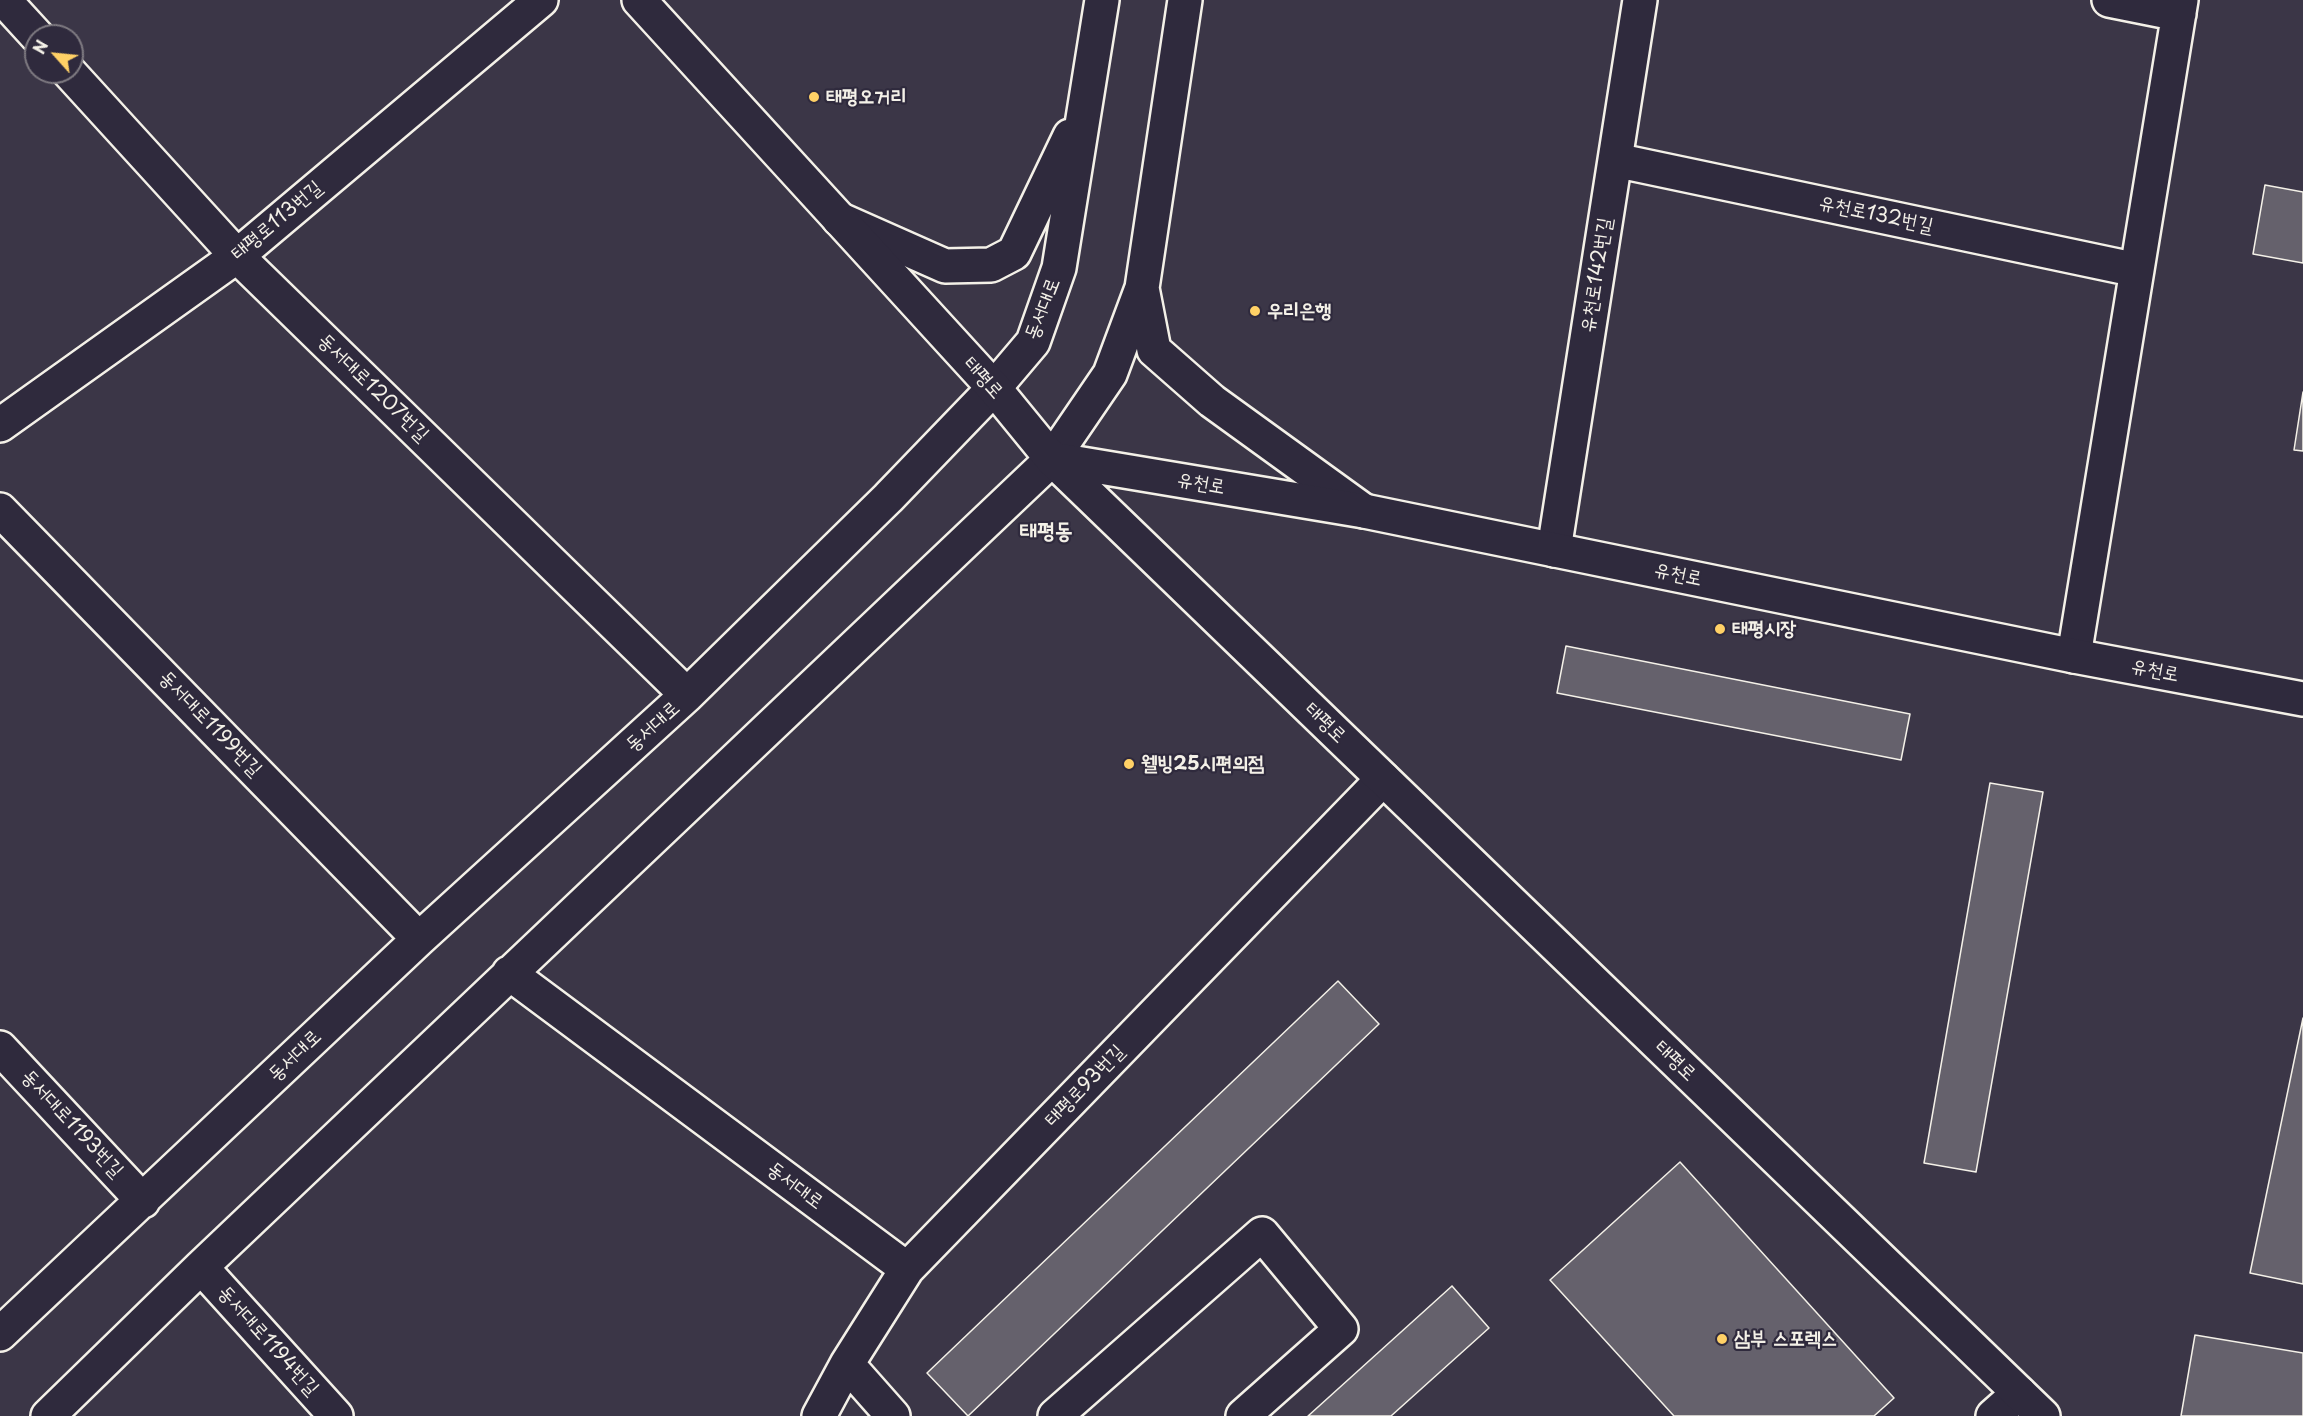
<!DOCTYPE html>
<html>
<head>
<meta charset="utf-8">
<style>
  body { margin:0 }
  #map { position:relative; width:2303px; height:1416px; overflow:hidden; background:#3b3647; font-family:"Playpen Sans",sans-serif }
  canvas { display:block }
  .north { position:absolute; left:24px; top:24px; width:60px; height:60px; box-sizing:border-box; background:#2f2a3d; border:2px solid #7e7a81; border-radius:50%; rotate:297deg; font-size:16px; font-weight:700; line-height:24px; text-align:center; color:#f4f1e8 }
  .north::after { content:''; display:block; margin:auto; width:21px; height:27px; background:#ffd166; clip-path:polygon(50% 0,100% 100%,50% 72%,0 100%) }
</style>
</head>
<body>
<div id="map">
<canvas width="2303" height="1416"></canvas>
<div class="north">N</div>
</div>
<script>
const ctx = document.querySelector('canvas').getContext('2d');
ctx.lineJoin = 'round';
function fill(path, color) { ctx.fillStyle = color; ctx.fill(path, 'evenodd'); }
const shape = rows => new Path2D(rows.map(r => 'M' + r).join(''));
function strokePath(path, color, width, dash) { ctx.strokeStyle = color; ctx.lineWidth = width; ctx.lineCap = dash ? 'butt' : 'round'; ctx.setLineDash(dash || []); ctx.stroke(path); }
function label(font, color, halo, rows, align = 'center') {
  ctx.font = font + ' "Playpen Sans","Poor Story",sans-serif'; ctx.lineWidth = 4.5; ctx.setLineDash([]); ctx.textBaseline = 'middle'; ctx.strokeStyle = halo; ctx.fillStyle = color; for (const [text, x, y, turn = 0] of rows) {
    ctx.save(); ctx.translate(x, y); ctx.rotate((+turn || 0) * Math.PI / 180); ctx.textAlign = isNaN(turn) ? turn : align; if (halo) ctx.strokeText(text, 0, 0); ctx.fillText(text, 0, 0); ctx.restore();
  }
}
const building = shape([
  [2265,185,2303,192,2303,263,2253,254,2265,185],
  [2303,392,2303,451,2294,450,2303,392],
  [1566,646,1910,714,1901,760,1557,693,1566,646],
  [1990,783,2043,792,1976,1172,1924,1163,1990,783],
  [1338,981,1379,1024,968,1416,927,1373,1338,981],
  [2303,1018,2303,1284,2250,1273,2303,1018],
  [1680,1162,1894,1398,1874,1416,1674,1416,1550,1280,1680,1162],
  [1452,1286,1489,1328,1391,1416,1308,1416,1452,1286],
  [2195,1335,2303,1353,2303,1416,2181,1416,2195,1335]
]);
fill(building, '#65616c');
strokePath(building, '#f4f1e8', 1.5);
const minor = shape([
  [4,0,37,36],
  [2109,0,2179,14],
  [69,72,237,256,687,695],
  [1615,160,2137,270],
  [839,219,945,266,991,265,1014,253,1070,136],
  [1142,288,1154,350,1212,401,1364,511],
  [0,425,237,256,541,0],
  [0,510,419,939],
  [1554,550,1640,0],
  [2074,656,2181,0],
  [509,973,907,1269],
  [0,1048,143,1201],
  [201,1267,336,1416],
  [0,1334,419,939,687,695,888,498,994,388,1033,342,1059,268,1102,0],
  [847,1364,893,1416],
  [48,1416,201,1267,1052,459,1110,374,1142,288,1185,0],
  [819,1416,847,1364,907,1269,1383,779],
  [1055,1416,1262,1234,1341,1329,1243,1416],
  [1993,1416,2019,1393]
]);
const major = shape([
  [639,0,994,388,1052,459,2043,1416],
  [1052,459,1364,511,2074,656,2303,699]
]);
strokePath(minor, '#f4f1e8', 38);
strokePath(major, '#f4f1e8', 38);
strokePath(minor, '#2f2a3d', 33);
strokePath(major, '#2f2a3d', 33);
for (const [x, y, r, color] of [
  [814,97,6,"#ffd166"],
  [1255,311,6,"#ffd166"],
  [1720,629,6,"#ffd166"],
  [1129,764,6,"#ffd166"],
  [1722,1339,6,"#ffd166"]
]) { const dot = new Path2D(); dot.arc(x, y, r, 0, 2 * Math.PI); ctx.fillStyle = color; ctx.fill(dot); strokePath(dot, '#2f2a3d', 2); }
label('bold 20px', '#f4f1e8', '#2f2a3d', [
  ["태평오거리",826,97],
  ["우리은행",1267,311],
  ["태평시장",1732,629],
  ["웰빙25시편의점",1141,764],
  ["삼부 스포렉스",1734,1339]
], 'left');
label('20px', '#f4f1e8', '#2f2a3d', [
  ["유천로132번길",1876,215,12],
  ["태평로113번길",277,221,-40],
  ["유천로142번길",1597,275,-81],
  ["동서대로",1043,309,-69],
  ["태평로",983,378,48],
  ["동서대로1207번길",373,388,44],
  ["유천로",1201,484,10],
  ["유천로",1678,575,12],
  ["유천로",2155,671,11],
  ["태평로",1325,723,44],
  ["동서대로1199번길",210,724,46],
  ["동서대로",653,727,-42],
  ["동서대로",295,1056,-44],
  ["태평로",1675,1061,44],
  ["태평로93번길",1085,1086,-46],
  ["동서대로1193번길",72,1124,47],
  ["동서대로",795,1186,37],
  ["동서대로1194번길",268,1341,48]
]);
label('bold 22px', '#f4f1e8', '#2f2a3d', [
  ["태평동",1046,532]
]);
</script>
</body>
</html>
